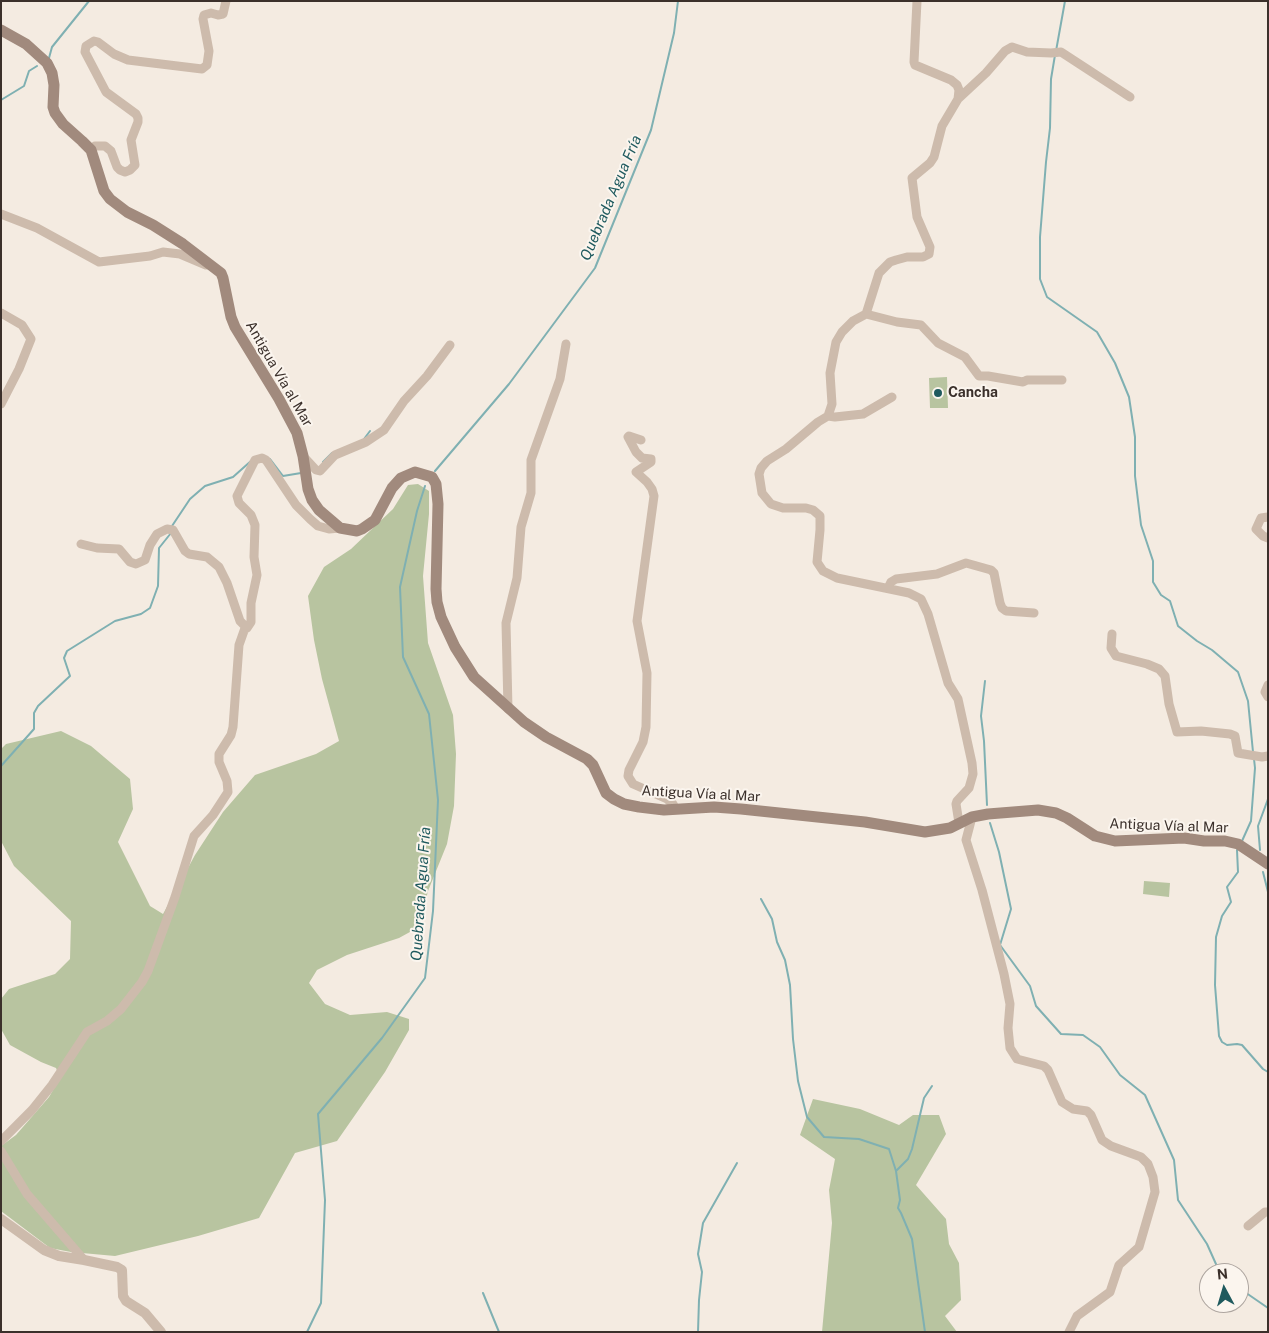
<!DOCTYPE html>
<html>
<head>
<meta charset="utf-8">
<style>
  body { margin:0 }
  #map { position:relative; width:1269px; height:1333px; overflow:hidden; background:#f4ebe1; font-family:"Public Sans",sans-serif }
  canvas { display:block }
  .frame { position:absolute; inset:0; border:2px solid #3b302b; pointer-events:none }
  .north { position:absolute; left:1199px; top:1263px; width:50px; height:50px; box-sizing:border-box; background:#fbf5ee; border:1px solid #aea6a0; border-radius:50%; rotate:354deg; font-size:14px; font-weight:700; line-height:20px; text-align:center; color:#3b302b }
  .north::after { content:''; display:block; margin:auto; width:18px; height:22px; background:#1f5a5e; clip-path:polygon(50% 0,100% 100%,50% 72%,0 100%) }
</style>
</head>
<body>
<div id="map">
<canvas width="1269" height="1333"></canvas>
<div class="frame"></div>
<div class="north">N</div>
</div>
<script>
const ctx = document.querySelector('canvas').getContext('2d');
ctx.lineJoin = 'round';
function fill(path, color) { ctx.fillStyle = color; ctx.fill(path, 'evenodd'); }
const shape = rows => new Path2D(rows.map(r => 'M' + r).join(''));
function strokePath(path, color, width, dash) { ctx.strokeStyle = color; ctx.lineWidth = width; ctx.lineCap = dash ? 'butt' : 'round'; ctx.setLineDash(dash || []); ctx.stroke(path); }
function label(font, color, halo, rows, align = 'center') {
  ctx.font = font + ' "Public Sans",sans-serif'; ctx.lineWidth = 4; ctx.setLineDash([]); ctx.textBaseline = 'middle'; ctx.strokeStyle = halo; ctx.fillStyle = color; for (const [text, x, y, turn = 0] of rows) {
    ctx.save(); ctx.translate(x, y); ctx.rotate((+turn || 0) * Math.PI / 180); ctx.textAlign = isNaN(turn) ? turn : align; if (halo) ctx.strokeText(text, 0, 0); ctx.fillText(text, 0, 0); ctx.restore();
  }
}
fill(shape([
  [947,377,948,408,930,408,929,378],
  [418,484,429,491,429,514,423,576,428,643,453,715,456,754,454,806,447,844,428,891,419,927,399,938,347,955,317,970,309,983,325,1004,350,1015,387,1012,409,1019,409,1030,385,1072,337,1141,295,1153,259,1218,198,1236,115,1256,71,1252,50,1248,1,1211,1,1146,16,1135,49,1097,60,1078,56,1068,41,1062,10,1045,1,1029,1,999,9,989,55,974,70,959,71,921,14,866,1,841,1,749,6,744,61,731,91,746,130,779,133,809,118,842,150,906,163,914,195,855,223,812,255,775,316,754,339,741,322,679,314,640,308,596,324,567,351,549,393,509,408,485],
  [1144,881,1170,883,1169,897,1143,894],
  [813,1099,860,1109,899,1125,913,1115,939,1115,946,1134,916,1185,946,1219,949,1244,959,1263,961,1300,945,1316,957,1332,822,1332,832,1223,829,1190,835,1159,800,1135]
]), '#b8c4a0');
strokePath(shape([
  [1056,51,1065,1],
  [1055,55,1051,79,1050,128,1046,162,1040,237,1040,279,1047,297,1097,332,1115,363,1129,397,1135,437,1135,476,1141,525,1153,561,1153,582,1161,595,1170,601,1178,626,1197,641,1212,650,1238,672,1248,701,1253,752],
  [49,58,52,47,89,1],
  [1,100,24,86,29,71,37,66],
  [364,439,370,431],
  [270,459,283,476,301,473],
  [323,462,332,453],
  [435,471,509,384,595,268,651,130,674,33,678,1],
  [172,526,190,499,205,486,233,477,251,461],
  [985,681,981,716,984,741,987,805],
  [1,766,34,729,34,713,38,706,70,676,64,658,67,651,115,621,141,614,150,608,158,586,159,548,171,533],
  [990,823,999,852,1011,909,1000,945,1030,986,1036,1006,1061,1034,1083,1035,1100,1047,1120,1075,1145,1095,1174,1160,1178,1200,1207,1244,1220,1273],
  [1242,841,1251,821,1255,768,1254,759],
  [1237,850,1238,872,1227,887,1231,902,1222,916,1216,937,1215,985,1219,1036,1222,1042,1227,1045,1237,1044,1242,1045,1263,1069,1268,1072],
  [1260,850,1258,826,1268,799],
  [1263,872,1268,892],
  [761,899,772,919,777,942,785,960,790,985,793,1039,798,1081,807,1117,824,1137,859,1139,889,1149,896,1171],
  [1239,1288,1268,1308],
  [483,1293,499,1332],
  [307,1332,321,1303,325,1200,318,1114,382,1038,425,978,433,911,438,800,429,714,403,657,400,587,417,511,425,486],
  [698,1332,699,1300,702,1272,698,1254,703,1223,737,1163],
  [925,1332,912,1239,901,1213,898,1208,900,1200,896,1171,908,1159,912,1149,924,1098,932,1086]
]), '#7fb0b2', 2);
strokePath(shape([
  [917,1,914,62,915,65,951,80,957,85,959,90,958,99],
  [91,150,95,146,105,146,111,151,117,167,120,170,125,172,130,170,135,165,131,140,138,122,138,118,136,114,106,92,85,52,86,46,94,41,98,42,114,54,128,60,202,69,207,65,209,51,203,19,204,15,211,13,218,15,223,14,226,1],
  [1,214,37,228,99,262,150,256,163,252,180,254,206,265],
  [1,313,22,325,31,339,19,369,1,404],
  [866,314,897,322,921,325,938,343,965,357,979,376,988,376,1023,382,1027,380,1062,380],
  [828,416,835,417,863,414,892,397],
  [641,440,629,436,628,437,636,452,642,458,651,459,651,462,636,472,647,482,652,489,654,496,637,621,647,673,646,727,643,742,629,770,628,776,633,784,667,799,673,804,675,808],
  [303,456,316,470,320,471,335,455,366,442,384,430,404,401,427,376,450,345],
  [1268,517,1261,518,1256,529,1263,536,1268,538],
  [81,544,97,548,119,549,130,562,136,564,145,560,150,545,157,534,167,529,173,530,185,551,189,554,207,557,219,567,227,583,240,621,247,628,251,622,251,603,257,575,254,557,255,525,251,515,239,503,237,496,255,460,262,458,266,460,296,505,310,519,318,526,329,529,340,528],
  [888,588,891,582,896,579,937,574,966,563,991,570,994,573,1000,603,1002,608,1006,611,1034,613],
  [1112,634,1111,648,1116,656,1147,664,1159,669,1165,676,1169,704,1177,732,1201,731,1230,734,1235,736,1238,753,1262,757,1268,756],
  [1268,685,1265,692,1268,697],
  [508,709,506,623,517,578,521,527,531,493,531,460,560,379,566,344],
  [972,817,966,840,982,890,1004,974,1010,1004,1008,1028,1010,1048,1017,1059,1044,1066,1048,1070,1062,1102,1073,1109,1087,1111,1091,1115,1102,1140,1111,1146,1141,1157,1148,1164,1153,1177,1155,1192,1139,1247,1119,1265,1110,1292,1077,1316,1069,1332],
  [959,823,956,804,957,801,969,788,973,774,972,763,958,699,948,683,928,614,921,599,909,593,837,578,823,571,817,562,820,530,820,516,813,510,806,508,783,508,771,504,762,493,759,474,761,468,767,461,786,449,818,422,828,416,832,404,830,373,836,342,842,332,853,321,866,314,879,273,890,262,896,260,907,257,923,257,929,254,930,247,917,217,912,178,930,163,934,157,942,126,958,99,986,73,1005,51,1012,47,1027,52,1051,53,1061,52,1130,97],
  [1,1141,32,1110,52,1085,87,1032,107,1021,121,1009,142,982,148,971,175,897,194,836,213,815,228,792,227,781,219,762,219,754,231,735,233,727,239,645,245,628],
  [1,1151,27,1194,84,1260],
  [1248,1226,1265,1212,1268,1212]
]), '#cdbbac', 9);
strokePath(shape([
  [1,1219,44,1250,59,1256,84,1260,117,1267,122,1270,123,1296,126,1301,145,1313,161,1332]
]), '#cdbbac', 10);
strokePath(shape([
  [1,30,26,44,47,63,52,73,54,85,53,107,55,113,63,124,82,141,91,150,104,191,110,199,127,212,153,225,183,244,221,273,223,278,231,317,235,327,279,399,297,433,303,456,308,489,312,500,319,510,340,528,357,531,362,529,375,520,392,488,401,478,415,472,432,477,436,484,438,504,436,589,437,602,441,617,455,647,474,677,524,722,546,737,587,759,593,765,606,793,614,799,624,804,639,807,664,810,714,807,741,809,865,822,925,832,950,828,972,817,988,814,1038,810,1056,813,1067,818,1095,836,1115,841,1184,838,1204,841,1225,841,1238,844,1268,864]
]), '#a18a7d', 11);
for (const [x, y, r, color] of [
  [938,393,5,"#1f5a5e"]
]) { const dot = new Path2D(); dot.arc(x, y, r, 0, 2 * Math.PI); ctx.fillStyle = color; ctx.fill(dot); strokePath(dot, '#fbf5ee', 2); }
label('14px', '#3b302b', '#fbf5ee', [
  ["Antigua Vía al Mar",279,374,60],
  ["Antigua Vía al Mar",701,794,3],
  ["Antigua Vía al Mar",1169,826,2]
]);
label('bold 14px', '#3b302b', '#fbf5ee', [
  ["Cancha",948,393]
], 'left');
label('italic 15px', '#1f5a5e', '#fbf5ee', [
  ["Quebrada Agua Fría",611,198,-67],
  ["Quebrada Agua Fría",421,894,-86]
]);
</script>
</body>
</html>
